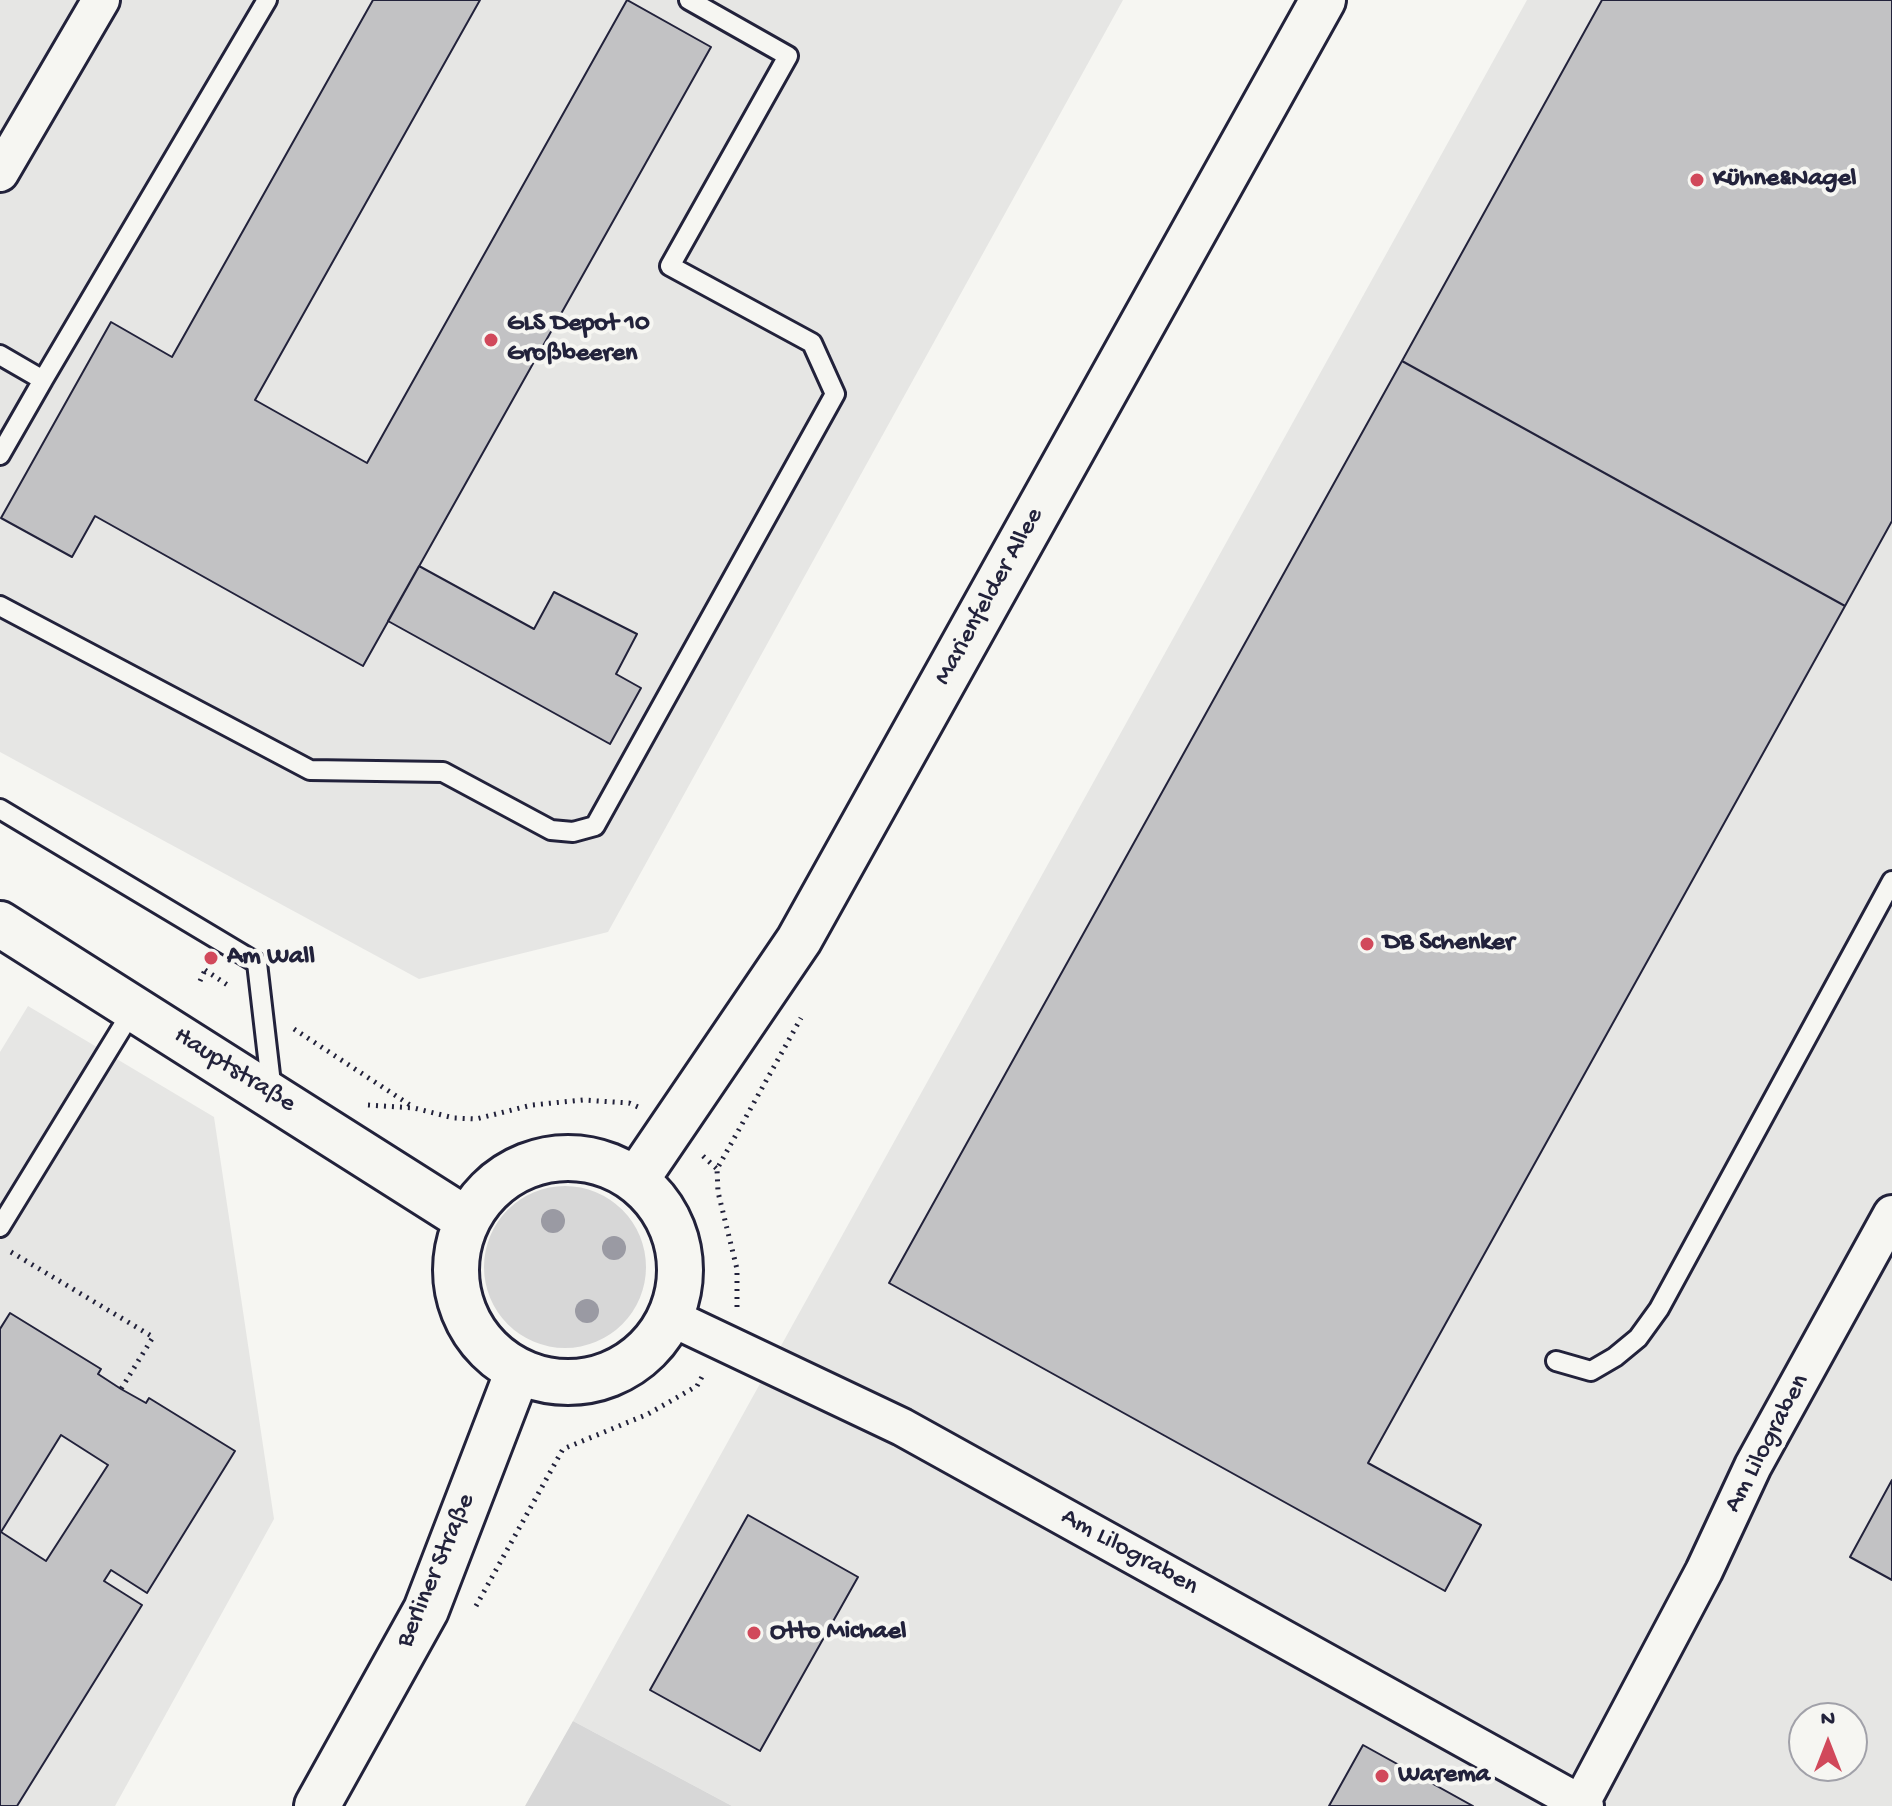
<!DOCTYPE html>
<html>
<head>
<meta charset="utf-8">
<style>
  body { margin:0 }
  #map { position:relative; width:1892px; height:1806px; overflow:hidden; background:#f6f6f2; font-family:"Gochi Hand",sans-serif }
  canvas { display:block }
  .north { position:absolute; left:1788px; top:1702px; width:80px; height:80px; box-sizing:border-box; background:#f6f6f2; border:2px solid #a1a1a9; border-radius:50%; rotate:0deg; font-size:22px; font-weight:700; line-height:32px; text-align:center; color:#22223b }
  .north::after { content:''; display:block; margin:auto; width:28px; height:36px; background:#d1495b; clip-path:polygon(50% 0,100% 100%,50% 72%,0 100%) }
</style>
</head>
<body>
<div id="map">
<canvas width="1892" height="1806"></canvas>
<div class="north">N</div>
</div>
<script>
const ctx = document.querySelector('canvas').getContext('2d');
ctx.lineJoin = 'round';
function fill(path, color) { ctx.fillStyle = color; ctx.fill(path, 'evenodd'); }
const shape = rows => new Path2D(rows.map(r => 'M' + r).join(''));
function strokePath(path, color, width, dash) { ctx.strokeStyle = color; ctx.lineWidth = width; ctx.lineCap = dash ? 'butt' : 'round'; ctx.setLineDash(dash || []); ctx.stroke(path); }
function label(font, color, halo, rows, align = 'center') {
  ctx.font = font + ' "Gochi Hand",sans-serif'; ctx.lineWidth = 8; ctx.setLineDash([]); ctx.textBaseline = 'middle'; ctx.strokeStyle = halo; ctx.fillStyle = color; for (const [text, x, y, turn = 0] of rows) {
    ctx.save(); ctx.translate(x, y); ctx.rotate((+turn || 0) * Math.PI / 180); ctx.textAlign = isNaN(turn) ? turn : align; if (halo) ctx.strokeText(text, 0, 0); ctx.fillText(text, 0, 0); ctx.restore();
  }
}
fill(shape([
  [0,0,1123,0,608,932,419,979,0,752],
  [1527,0,1892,0,1892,1806,732,1806,573,1721],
  [1804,1718,1852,1718,1852,1766,1804,1766],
  [28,1006,214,1117,274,1519,115,1806,0,1806,0,1052]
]), '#e6e6e4');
fill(shape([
  '484 1267a81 81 0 1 1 162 0a81 81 0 1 1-162 0Z',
  [573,1721,732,1806,525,1806]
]), '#d7d7d7');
const building = shape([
  [373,0,480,0,255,400,367,463,627,0,711,47,363,666,95,516,72,557,1,518,111,322,172,357,373,0],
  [1602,0,1892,0,1892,521,1845,606,1402,361,1602,0],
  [1402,361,1845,606,1368,1463,1481,1525,1445,1591,889,1283,1402,361],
  [419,566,534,629,554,592,637,634,616,674,641,688,610,744,388,621,419,566],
  [10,1313,101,1369,98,1374,121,1389,146,1403,149,1398,235,1451,147,1593,111,1570,104,1581,142,1605,17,1806,0,1806,0,1329,10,1313],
  [61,1435,108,1465,46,1561,1,1532,61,1435],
  [1892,1480,1892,1580,1850,1557,1892,1480],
  [748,1515,858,1577,760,1751,650,1690,748,1515],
  [1363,1745,1473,1806,1329,1806,1363,1745]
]);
fill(building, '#c2c2c4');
strokePath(building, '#22223b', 2);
const lane = shape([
  [0,355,43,380,267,0],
  [0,455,43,380],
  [0,606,310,770,443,772,551,830,573,832,595,826,835,394,812,343,670,266,788,56,689,0],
  [0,809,257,963,272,1092],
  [0,1227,134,1008],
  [1556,1361,1591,1371,1615,1357,1638,1338,1659,1309,1892,881]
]);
const street = shape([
  [0,173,101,0],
  [670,1317,902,1427,1585,1806],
  [1581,1803,1704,1571,1753,1466,1892,1214]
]);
const secondary = shape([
  [0,924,467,1220],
  '456 1270a112 112 0 1 1 224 0a112 112 0 1 1-224 0Z',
  [636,1180,799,940,1323,0],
  [317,1806,426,1610,518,1371]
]);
strokePath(lane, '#22223b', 24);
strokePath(street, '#22223b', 42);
strokePath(secondary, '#22223b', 50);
strokePath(shape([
  [205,970,229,986],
  [200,981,206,968],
  [294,1029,413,1107],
  [368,1105,414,1108,454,1118,476,1119,532,1105,583,1100,629,1103,638,1107],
  [703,1156,717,1169],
  [11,1252,153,1337,121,1389],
  [737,1307,737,1269,718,1192,717,1169,801,1018],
  [476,1606,563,1449,648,1414,697,1386,704,1373]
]), '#22223b', 5, [2, 6]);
strokePath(lane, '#f6f6f2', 18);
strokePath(street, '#f6f6f2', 36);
strokePath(secondary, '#f6f6f2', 44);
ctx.fillStyle = '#9a9aa3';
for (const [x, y] of [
  [553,1221],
  [614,1248],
  [587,1311]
]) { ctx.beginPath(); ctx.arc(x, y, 12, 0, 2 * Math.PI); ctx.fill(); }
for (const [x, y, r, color] of [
  [1697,180,8,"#d1495b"],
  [491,340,8,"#d1495b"],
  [1367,944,8,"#d1495b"],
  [211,958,8,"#d1495b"],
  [754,1633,8,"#d1495b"],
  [1382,1776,8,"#d1495b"]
]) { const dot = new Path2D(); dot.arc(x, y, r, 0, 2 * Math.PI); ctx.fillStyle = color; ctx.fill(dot); strokePath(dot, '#f6f6f2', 3); }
label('bold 26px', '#22223b', '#f6f6f2', [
  ["Kühne&Nagel",1713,180],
  ["GLS Depot 10",507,325],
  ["Großbeeren",507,355],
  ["DB Schenker",1383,944],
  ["Am Wall",227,958],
  ["Otto Michael",770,1633],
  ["Warema",1398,1776]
], 'left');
label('26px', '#22223b', '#f6f6f2', [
  ["Marienfelder Allee",990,597,-61],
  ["Hauptstraße",234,1071,32],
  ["Am Lilograben",1768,1444,-62],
  ["Am Lilograben",1129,1553,29],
  ["Berliner Straße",437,1571,-67]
]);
</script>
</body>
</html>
